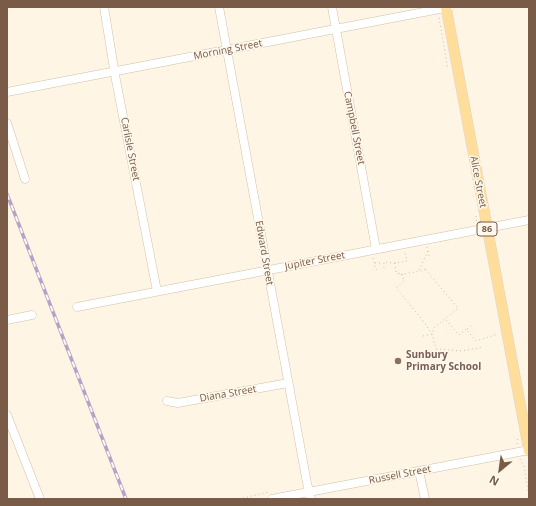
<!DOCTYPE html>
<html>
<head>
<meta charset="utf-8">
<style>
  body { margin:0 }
  #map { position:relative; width:536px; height:506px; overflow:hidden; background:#fef5e4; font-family:"Open Sans",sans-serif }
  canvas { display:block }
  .frame { position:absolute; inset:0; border:8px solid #795b47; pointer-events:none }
  .north { position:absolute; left:480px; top:450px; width:40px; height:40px; -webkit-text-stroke:3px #fff8ec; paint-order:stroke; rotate:209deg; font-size:11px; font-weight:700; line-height:16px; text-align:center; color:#795b47 }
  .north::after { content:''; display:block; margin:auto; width:14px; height:18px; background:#795b47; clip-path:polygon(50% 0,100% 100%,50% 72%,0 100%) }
</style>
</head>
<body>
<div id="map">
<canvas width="536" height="506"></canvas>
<div class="frame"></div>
<div class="north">N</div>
</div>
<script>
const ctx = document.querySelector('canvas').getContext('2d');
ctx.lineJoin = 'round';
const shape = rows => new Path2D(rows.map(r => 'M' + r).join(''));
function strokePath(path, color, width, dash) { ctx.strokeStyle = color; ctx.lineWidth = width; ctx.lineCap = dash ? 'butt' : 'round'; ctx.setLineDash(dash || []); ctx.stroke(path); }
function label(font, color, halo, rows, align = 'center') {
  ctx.font = font + ' "Open Sans",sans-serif'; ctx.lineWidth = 3; ctx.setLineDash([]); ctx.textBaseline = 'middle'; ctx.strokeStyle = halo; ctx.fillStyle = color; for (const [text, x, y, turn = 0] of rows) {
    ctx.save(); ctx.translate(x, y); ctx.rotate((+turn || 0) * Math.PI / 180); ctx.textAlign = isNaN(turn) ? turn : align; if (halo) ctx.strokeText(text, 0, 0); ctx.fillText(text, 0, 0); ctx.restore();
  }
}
const minor = shape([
  [104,7,115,75,157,291],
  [219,7,307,483,311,499],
  [332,7,376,249],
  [7,92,450,7],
  [7,123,25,179],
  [77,307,529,220],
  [7,320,32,315],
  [167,401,178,403,288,383],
  [7,415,40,499],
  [419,471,425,499],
  [272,499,529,450]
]);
const major = shape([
  [446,7,529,451]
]);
strokePath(minor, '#d3bfab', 9);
strokePath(major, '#dcd4cf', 11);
strokePath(shape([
  [439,18,448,69],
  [476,216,477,223],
  [427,247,429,256],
  [373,258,375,267,377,270],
  [375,263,383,263],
  [395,263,396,272,399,274],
  [384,268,384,262,395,263,407,261,405,252],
  [419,270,428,251],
  [399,273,399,275,421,271,425,269],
  [402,274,404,281,396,288,421,318,432,334,436,349,462,351,483,347],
  [446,320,459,335,466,329,476,341,498,334],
  [467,329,472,325],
  [423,336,432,334,434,328,458,308,425,269],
  [517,444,518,438],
  [520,459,524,466,529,497],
  [236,499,240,498],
  [239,499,269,492]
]), '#dcb79b', 1, [1, 3]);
strokePath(minor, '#fff', 8);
strokePath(major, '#ffdd9a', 10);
const rail = shape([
  [7,194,126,499]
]);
strokePath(rail, '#b8a1c9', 3.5);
strokePath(rail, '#fff8ec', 2, [6]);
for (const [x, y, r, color] of [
  [398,361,4,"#8d6e63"]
]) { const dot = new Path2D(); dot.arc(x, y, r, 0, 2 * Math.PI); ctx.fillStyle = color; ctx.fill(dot); strokePath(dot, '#fff8ec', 1.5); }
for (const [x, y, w] of [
  [487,229,20]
]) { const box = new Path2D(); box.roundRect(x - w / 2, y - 7, w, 14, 3); ctx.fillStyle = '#fff8ec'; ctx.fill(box); strokePath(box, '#795b47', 1); }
label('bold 9px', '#795b47', null, [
  ["86",487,229]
]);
label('10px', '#795b47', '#fff8ec', [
  ["Morning Street",228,50,-11],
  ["Campbell Street",354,128,79],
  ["Carlisle Street",130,149,79],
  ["Alice Street",478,182,79],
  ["Edward Street",264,253,80],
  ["Jupiter Street",315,261,-11],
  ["Diana Street",228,394,-10],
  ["Russell Street",400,475,-11]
]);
label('bold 10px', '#785e54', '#fff8ec', [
  ["Sunbury",406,355],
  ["Primary School",406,367]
], 'left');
</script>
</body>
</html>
